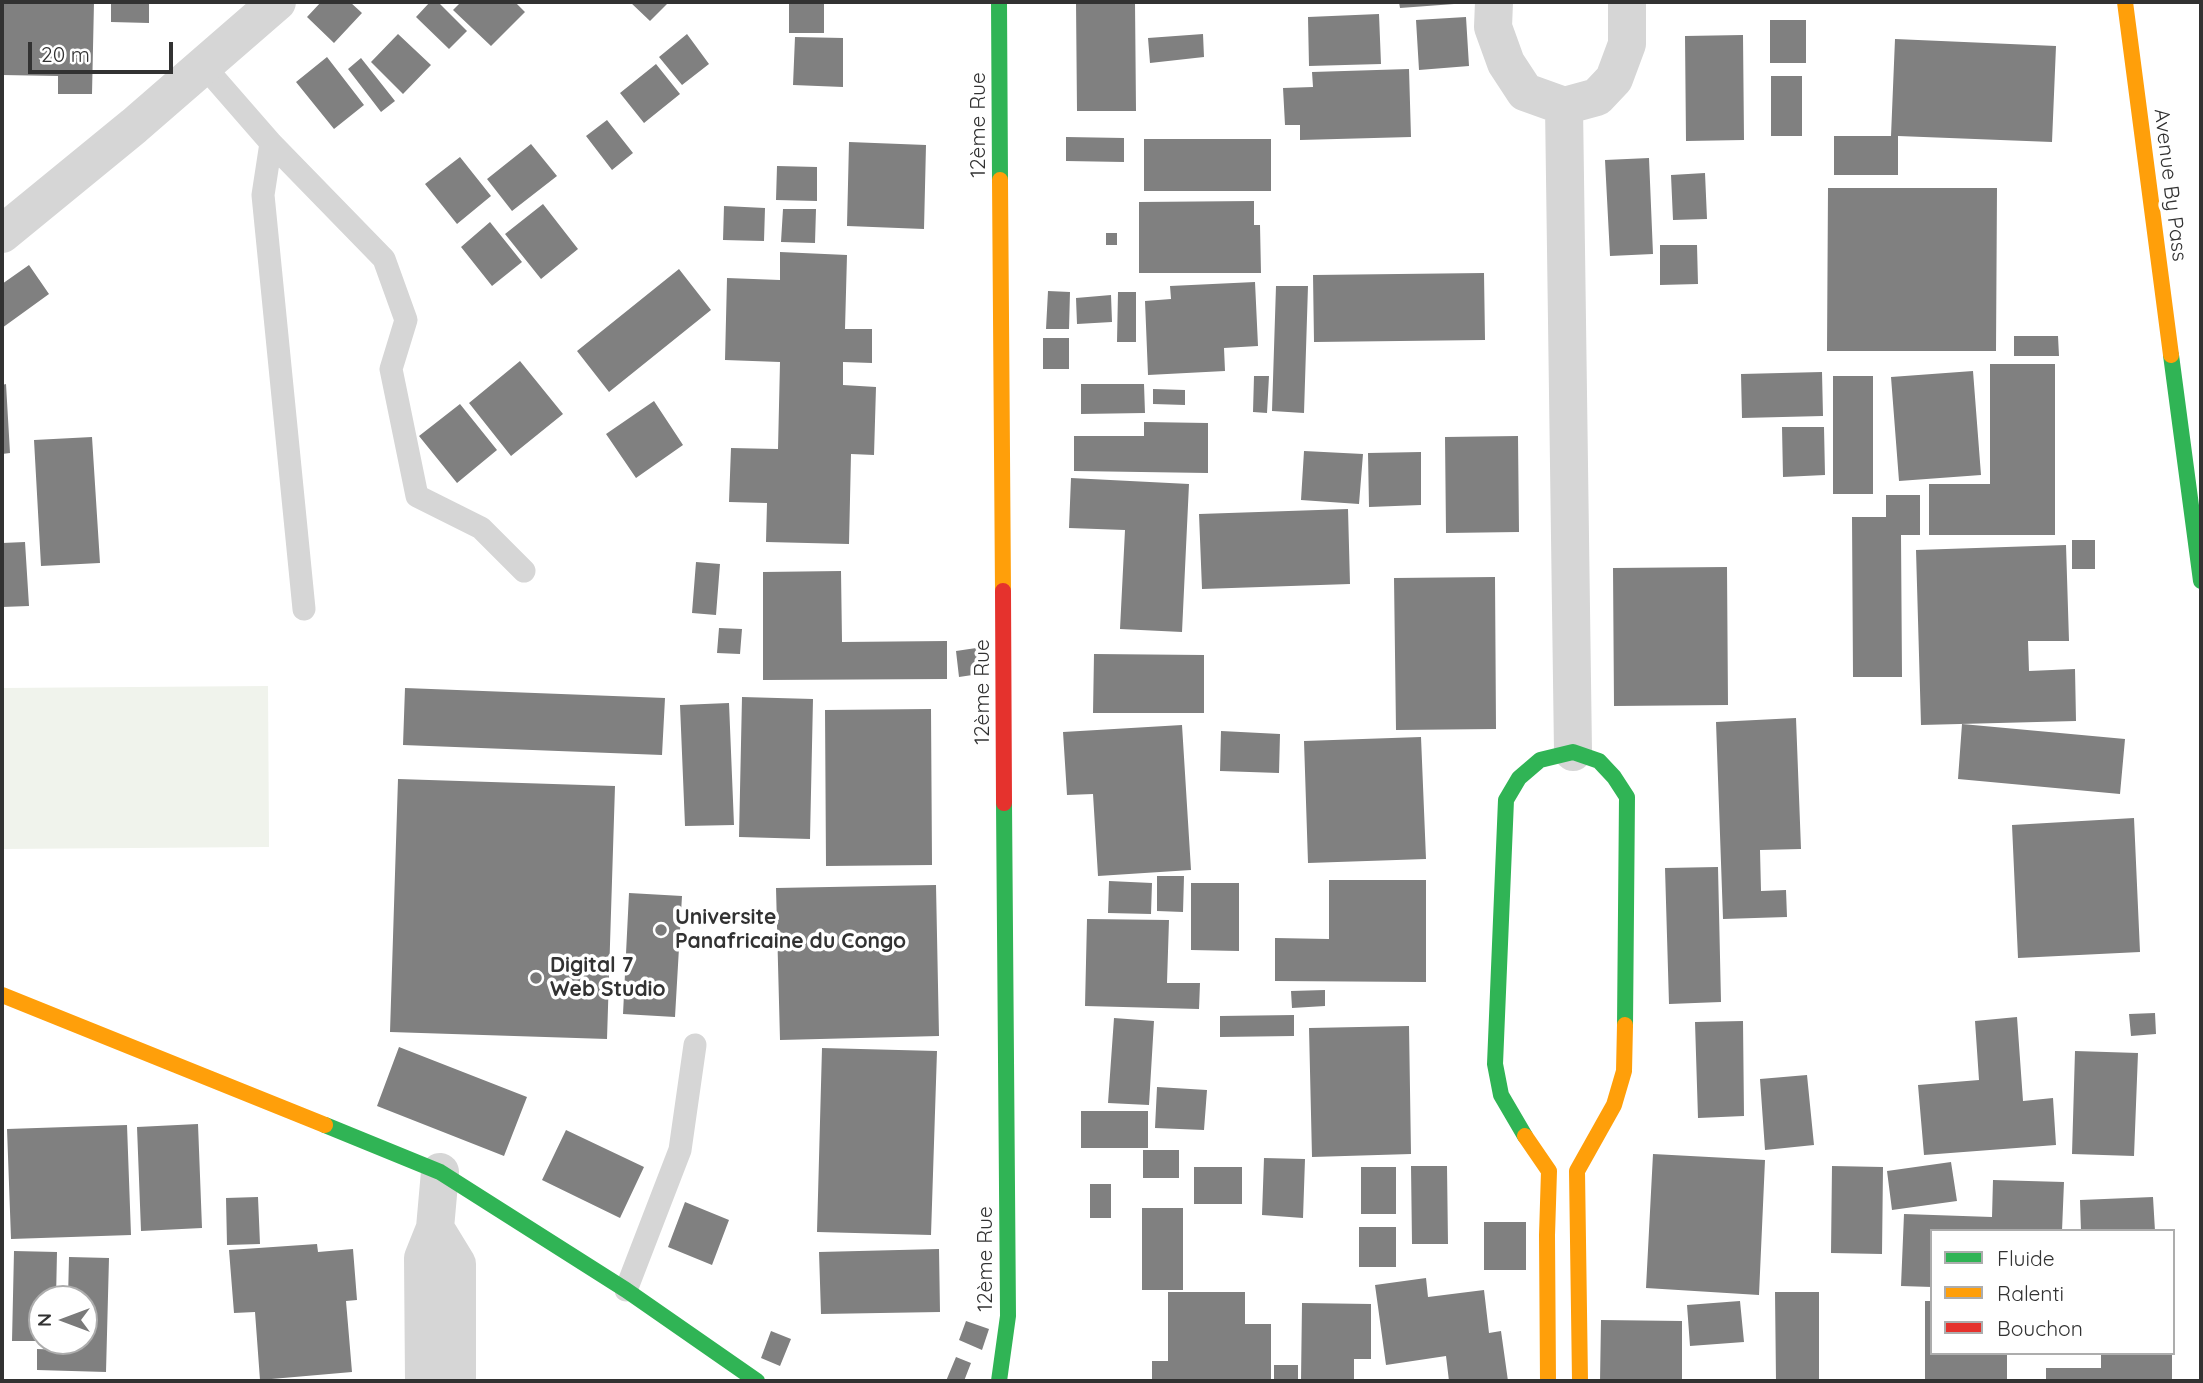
<!DOCTYPE html>
<html>
<head>
<meta charset="utf-8">
<style>
  body { margin:0 }
  #map { position:relative; width:2203px; height:1383px; overflow:hidden; background:#fff; font-family:Quicksand,sans-serif }
  canvas { display:block }
  .frame { position:absolute; inset:0; border:4px solid #323232; pointer-events:none }
  .legend { position:absolute; left:1930px; top:1229px; width:245px; height:126px; box-sizing:border-box; background:#fff; border:2px solid #adadad; margin:0; padding:9px 12px; list-style:none; font-size:21px; color:#323232 }
  .legend li { display:flex; align-items:center; gap:14px; height:35px }
  .legend b { width:35px; border:2px solid #adadad }
  .north { position:absolute; left:28px; top:1285px; width:70px; height:70px; box-sizing:border-box; background:#fff; border:2px solid #adadad; border-radius:50%; rotate:270deg; font-size:19px; font-weight:700; line-height:28px; text-align:center; color:#323232 }
  .north::after { content:''; display:block; margin:auto; width:24px; height:32px; background:#7a7a7a; clip-path:polygon(50% 0,100% 100%,50% 72%,0 100%) }
  .scale { position:absolute; left:28px; top:42px; width:145px; height:32px; box-sizing:border-box; border:4px solid #323232; border-top:0; padding-left:9px; font-size:21px; line-height:24px; white-space:nowrap; color:#323232; -webkit-text-stroke:5px #fff; paint-order:stroke }
</style>
</head>
<body>
<div id="map">
<canvas width="2203" height="1383"></canvas>
<div class="frame"></div>
<ul class="legend">
<li><b style="height:9px;background:#30b455"></b>Fluide</li>
<li><b style="height:9px;background:#ff9f0a"></b>Ralenti</li>
<li><b style="height:9px;background:#e5322d"></b>Bouchon</li>
</ul>
<div class="north">N</div>
<div class="scale">20 m</div>
</div>
<script>
const ctx = document.querySelector('canvas').getContext('2d');
ctx.lineJoin = 'round';
function fill(path, color) { ctx.fillStyle = color; ctx.fill(path, 'evenodd'); }
const shape = rows => new Path2D(rows.map(r => 'M' + r).join(''));
function strokePath(path, color, width, dash) { ctx.strokeStyle = color; ctx.lineWidth = width; ctx.lineCap = dash ? 'butt' : 'round'; ctx.setLineDash(dash || []); ctx.stroke(path); }
function label(font, color, halo, rows, align = 'center') {
  ctx.font = font + ' Quicksand,sans-serif'; ctx.lineWidth = 7; ctx.setLineDash([]); ctx.textBaseline = 'middle'; ctx.strokeStyle = halo; ctx.fillStyle = color; for (const [text, x, y, turn = 0] of rows) {
    ctx.save(); ctx.translate(x, y); ctx.rotate((+turn || 0) * Math.PI / 180); ctx.textAlign = isNaN(turn) ? turn : align; if (halo) ctx.strokeText(text, 0, 0); ctx.fillText(text, 0, 0); ctx.restore();
  }
}
fill(shape([
  [268,686,269,847,2,849,2,688]
]), '#f0f3ec');
fill(shape([
  [2,2,94,2,92,94,58,94,58,76,2,75],
  [111,2,149,2,149,23,111,22],
  [321,2,350,2,362,13,334,43,307,17],
  [430,2,438,2,467,31,449,49,416,17],
  [461,2,515,2,525,12,491,46,453,10],
  [630,2,669,2,650,21],
  [789,2,824,2,824,33,789,33],
  [1076,2,1135,2,1136,111,1077,111],
  [1399,2,1454,2,1454,4,1400,8],
  [1379,14,1381,64,1309,66,1308,17],
  [1466,17,1469,66,1419,70,1416,20],
  [1770,20,1806,20,1806,63,1770,63],
  [398,34,431,65,403,94,371,62],
  [687,34,709,64,682,85,659,57],
  [1203,34,1204,57,1150,63,1148,38],
  [1743,35,1744,140,1686,141,1685,36],
  [795,37,843,38,843,87,793,85],
  [1895,39,2056,46,2052,142,1898,136,1898,175,1834,175,1834,136,1891,136],
  [327,57,364,105,334,129,296,82],
  [361,58,395,101,381,112,348,69],
  [656,64,680,94,644,123,620,93],
  [1409,69,1411,137,1300,140,1300,125,1285,125,1283,88,1313,87,1312,72],
  [1771,76,1802,76,1802,136,1771,136],
  [607,120,633,153,612,170,586,136],
  [1066,137,1124,138,1124,162,1066,161],
  [1144,139,1271,139,1271,191,1144,191],
  [849,142,926,145,924,229,847,226],
  [531,144,557,176,512,211,487,179],
  [460,157,491,196,457,224,425,184],
  [1649,158,1653,254,1610,256,1605,160],
  [777,166,817,167,817,201,776,200],
  [1705,173,1707,219,1673,220,1671,175],
  [1828,188,1997,188,1996,351,1827,351],
  [1254,201,1254,225,1260,225,1261,273,1139,273,1139,202],
  [543,204,578,249,541,279,505,234],
  [724,206,765,208,764,241,723,240],
  [783,209,816,209,815,243,781,242],
  [490,222,522,262,492,286,461,247],
  [1106,233,1117,233,1117,245,1106,245],
  [1660,245,1697,245,1698,284,1660,285],
  [780,252,847,255,845,329,872,329,872,363,843,362,843,385,876,387,874,455,851,454,849,544,766,542,767,503,729,502,731,448,778,449,780,362,725,360,727,278,780,280],
  [29,265,49,294,2,328,2,284],
  [679,269,711,310,609,392,577,351],
  [1484,273,1485,340,1314,342,1313,275],
  [1255,282,1258,346,1224,348,1225,371,1148,375,1145,301,1171,299,1170,286],
  [1276,286,1308,286,1304,413,1272,411],
  [1048,291,1070,292,1069,329,1046,329],
  [1118,292,1136,292,1136,342,1117,342],
  [1111,295,1112,322,1077,324,1076,298],
  [2014,336,2058,336,2059,356,2014,356],
  [1043,338,1069,338,1069,369,1043,369],
  [520,361,563,414,511,456,469,403],
  [1990,364,2055,364,2055,535,1929,535,1929,484,1990,484],
  [1973,371,1981,475,1899,481,1891,377],
  [1822,372,1823,416,1742,418,1741,374],
  [1254,376,1269,376,1267,413,1253,412],
  [1833,376,1873,376,1873,494,1833,494],
  [6,384,10,453,2,454,2,385],
  [1081,384,1144,384,1145,413,1081,414],
  [1153,389,1185,390,1185,405,1153,404],
  [654,401,683,445,636,478,606,434],
  [460,404,497,450,457,483,419,436],
  [1144,422,1208,423,1208,473,1074,471,1074,436,1144,436],
  [1782,427,1824,427,1825,475,1783,477],
  [1518,436,1519,532,1446,533,1445,437],
  [92,437,100,563,41,566,34,440],
  [1304,451,1363,454,1359,504,1301,500],
  [1421,452,1421,505,1369,507,1368,453],
  [1071,478,1189,484,1182,632,1120,629,1125,530,1069,528],
  [1886,495,1920,495,1920,535,1901,535,1902,677,1853,677,1852,517,1886,517],
  [1348,509,1350,584,1202,589,1199,514],
  [2072,540,2095,540,2095,569,2072,569],
  [25,542,29,606,2,607,2,543],
  [2066,545,2069,641,2028,641,2029,671,2075,669,2076,721,1921,725,1916,550],
  [696,562,720,564,716,615,692,613],
  [1727,567,1728,705,1614,706,1613,568],
  [841,571,842,642,947,641,947,679,763,680,763,572],
  [1495,577,1496,729,1396,730,1394,578],
  [719,628,742,629,740,654,717,653],
  [983,647,986,673,959,677,956,651],
  [1094,654,1204,655,1204,713,1093,713],
  [405,688,665,698,662,755,403,745],
  [742,697,813,699,810,839,739,837],
  [729,703,734,825,685,826,680,705],
  [931,709,932,865,826,866,825,710],
  [1796,718,1801,849,1760,850,1761,891,1786,890,1787,917,1723,919,1716,722],
  [1962,724,2125,739,2120,794,1958,779],
  [1182,725,1191,870,1098,876,1093,794,1067,795,1063,732],
  [1221,731,1280,734,1279,773,1220,771],
  [1421,737,1426,859,1308,863,1304,741],
  [398,779,615,786,607,1039,390,1032],
  [2134,818,2140,952,2018,958,2012,825],
  [1718,867,1721,1002,1669,1004,1665,868],
  [1157,876,1184,876,1183,912,1157,911],
  [1329,880,1426,880,1426,982,1275,981,1275,938,1329,939],
  [1109,881,1152,883,1151,914,1108,913],
  [1191,883,1239,883,1239,951,1191,950],
  [936,885,939,1036,780,1040,776,888],
  [629,893,682,896,675,1017,623,1014],
  [1087,919,1169,920,1167,983,1200,983,1199,1009,1085,1006],
  [1325,990,1325,1006,1292,1008,1291,991],
  [2155,1013,2156,1034,2131,1036,2129,1014],
  [1294,1015,1294,1036,1220,1037,1220,1016],
  [2017,1017,2023,1101,2053,1098,2056,1145,1924,1155,1918,1085,1979,1080,1975,1021],
  [1114,1018,1154,1021,1149,1105,1108,1103],
  [1743,1021,1744,1116,1698,1118,1695,1022],
  [1409,1026,1411,1154,1312,1157,1309,1028],
  [399,1047,527,1097,504,1156,377,1106],
  [822,1048,937,1051,931,1235,817,1232],
  [2075,1051,2138,1053,2134,1156,2072,1154],
  [1807,1075,1814,1145,1765,1150,1760,1079],
  [1157,1087,1207,1090,1204,1130,1155,1128],
  [1081,1111,1148,1111,1148,1148,1081,1148],
  [198,1124,202,1228,141,1231,137,1127],
  [127,1125,131,1235,11,1239,7,1129],
  [566,1130,644,1167,620,1218,542,1180],
  [1143,1150,1179,1150,1179,1178,1143,1178],
  [1653,1154,1765,1160,1759,1295,1646,1288],
  [1264,1158,1305,1159,1303,1218,1262,1215],
  [1951,1162,1957,1201,1892,1210,1887,1171],
  [1411,1166,1447,1166,1448,1244,1412,1244],
  [1832,1166,1883,1167,1882,1254,1831,1253],
  [1194,1167,1242,1167,1242,1204,1194,1204],
  [1361,1167,1396,1167,1396,1214,1361,1214],
  [1993,1180,2064,1182,2062,1231,1932,1231,1932,1287,1901,1286,1904,1214,1992,1217],
  [1090,1184,1111,1184,1111,1218,1090,1218],
  [258,1197,260,1244,227,1245,226,1198],
  [2153,1197,2155,1231,2081,1231,2080,1200],
  [685,1202,729,1220,712,1265,668,1247],
  [1142,1208,1183,1208,1183,1290,1142,1290],
  [1484,1222,1526,1222,1526,1270,1484,1270],
  [1359,1227,1396,1227,1396,1267,1359,1267],
  [317,1244,318,1252,353,1249,357,1300,346,1301,352,1372,260,1380,255,1312,234,1313,229,1250],
  [939,1249,940,1312,821,1314,819,1252],
  [14,1251,57,1252,56,1299,42,1299,42,1341,12,1341],
  [69,1257,109,1258,106,1372,37,1370,37,1349,67,1350,67,1341,84,1341,84,1299,68,1299],
  [1426,1278,1428,1297,1484,1290,1489,1333,1501,1331,1508,1381,1449,1381,1446,1356,1386,1365,1375,1285],
  [1168,1292,1245,1292,1245,1324,1271,1324,1271,1381,1152,1381,1152,1361,1168,1361],
  [1775,1292,1819,1292,1819,1381,1776,1381],
  [1740,1301,1744,1342,1690,1346,1687,1305],
  [1925,1301,1932,1301,1932,1353,2007,1353,2007,1381,1925,1381],
  [1302,1303,1371,1304,1371,1359,1354,1359,1354,1381,1301,1381],
  [1601,1320,1682,1321,1682,1381,1600,1381],
  [966,1321,989,1329,982,1350,959,1340],
  [771,1331,791,1339,780,1366,761,1358],
  [2101,1353,2172,1353,2172,1381,2046,1381,2046,1368,2101,1368],
  [956,1357,971,1363,964,1381,946,1381],
  [1274,1365,1298,1365,1298,1381,1274,1381]
]), '#808080');
strokePath(shape([
  [203,65,271,143,384,259,406,320,391,369,417,496,481,528,524,571],
  [271,143,263,195,304,609],
  [626,1290,680,1150,695,1045]
]), '#d6d6d6', 23);
strokePath(shape([
  [1494,2,1493,27,1506,63,1525,92,1564,106,1597,97,1614,79,1627,44,1627,2],
  [1564,106,1573,752],
  [2,234,134,126,277,2],
  [440,1172,435,1228,457,1264,457,1381],
  [424,1381,423,1258,435,1228]
]), '#d6d6d6', 38);
strokePath(shape([
  [999,2,1000,180],
  [2171,355,2201,581],
  [325,1125,440,1172,626,1290,757,1381],
  [1525,1136,1501,1095,1495,1064,1506,800,1519,778,1540,760,1573,752,1599,761,1614,777,1627,797,1625,1025],
  [999,1381,1008,1316,1004,803]
]), '#30b455', 16);
strokePath(shape([
  [2125,2,2171,355],
  [1000,180,1003,591],
  [2,995,325,1125],
  [1525,1136,1549,1171,1547,1235,1548,1381],
  [1580,1381,1577,1171,1614,1105,1624,1071,1625,1025]
]), '#ff9f0a', 16);
strokePath(shape([
  [1003,591,1004,803]
]), '#e5322d', 16);
for (const [x, y, r, color] of [
  [661,930,7,"#7a7a7a"],
  [536,978,7,"#7a7a7a"]
]) { const dot = new Path2D(); dot.arc(x, y, r, 0, 2 * Math.PI); ctx.fillStyle = color; ctx.fill(dot); strokePath(dot, '#fff', 2.5); }
label('21px', '#323232', '#fff', [
  ["12ème Rue",979,125,-90],
  ["Avenue By Pass",2170,185,83],
  ["12ème Rue",983,692,-90],
  ["12ème Rue",986,1259,-90]
]);
label('bold 21px', '#323232', '#fff', [
  ["Universite",675,918],
  ["Panafricaine du Congo",675,942],
  ["Digital 7",550,966],
  ["Web Studio",550,990]
], 'left');
</script>
</body>
</html>
